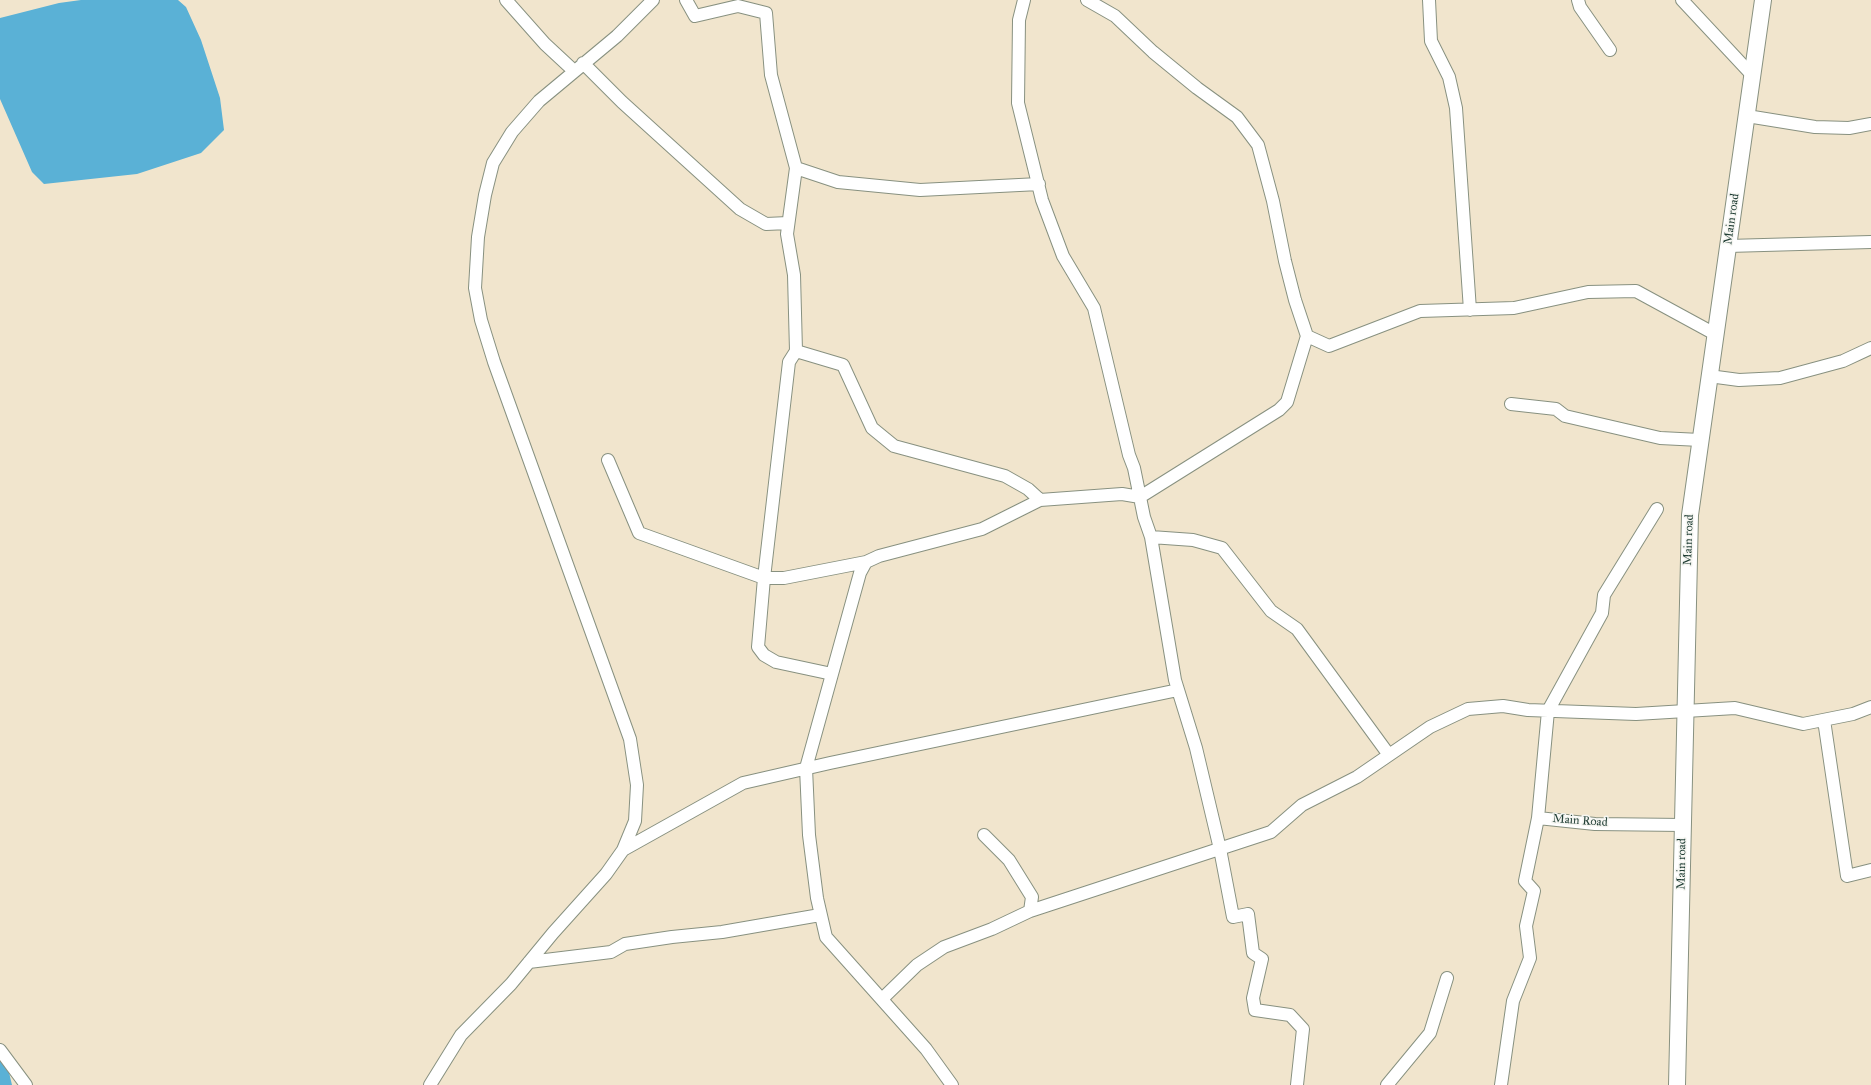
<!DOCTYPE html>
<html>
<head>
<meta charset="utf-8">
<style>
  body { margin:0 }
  canvas { display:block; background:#f1e5cd }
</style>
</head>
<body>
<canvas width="1871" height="1085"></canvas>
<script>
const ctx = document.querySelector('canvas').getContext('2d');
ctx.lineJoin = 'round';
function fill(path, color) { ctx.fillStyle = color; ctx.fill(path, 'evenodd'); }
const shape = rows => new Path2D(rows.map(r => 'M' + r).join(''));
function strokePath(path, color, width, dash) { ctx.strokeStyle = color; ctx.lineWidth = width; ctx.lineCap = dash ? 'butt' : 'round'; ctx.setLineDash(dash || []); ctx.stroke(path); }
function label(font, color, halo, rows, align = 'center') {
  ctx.font = font + ' "IM FELL Great Primer",serif'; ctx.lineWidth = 3; ctx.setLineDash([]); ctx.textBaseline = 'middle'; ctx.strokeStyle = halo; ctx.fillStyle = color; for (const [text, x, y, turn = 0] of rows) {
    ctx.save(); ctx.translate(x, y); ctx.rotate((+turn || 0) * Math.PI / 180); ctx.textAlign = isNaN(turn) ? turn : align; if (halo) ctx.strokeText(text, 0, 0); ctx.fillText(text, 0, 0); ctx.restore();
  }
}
fill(shape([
  [81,0,178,0,186,7,201,40,220,98,224,130,201,153,137,174,44,184,32,172,0,99,0,18,59,3],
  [0,1053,7,1064,12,1085,0,1085]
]), '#5ab1d6');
const street = shape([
  [506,0,545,44,573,70],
  [686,0,695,16,738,6,766,13,771,75,796,168],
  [1024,0,1019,20,1018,103,1042,200,1063,256,1094,308,1129,455,1134,468,1144,517,1151,537,1175,680,1196,748,1220,849,1233,917,1248,914,1253,953,1262,959,1253,998,1255,1010,1290,1015,1303,1029,1297,1085],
  [1087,0,1115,16,1153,52,1197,88,1237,117,1258,145,1273,201,1285,261,1295,300,1307,336,1329,346,1420,311,1514,308,1588,292,1636,291,1715,334],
  [1429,0,1431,41,1449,77,1456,108,1470,310],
  [1578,0,1580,7,1610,50],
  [1682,0,1752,75],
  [583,63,622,102,740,209,766,224,788,223],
  [1747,116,1815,127,1849,128,1871,124],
  [1728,246,1871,242],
  [796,351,843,365,872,428,894,446,1005,476,1028,489,1040,500],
  [1709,376,1739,380,1780,378,1843,361,1871,348],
  [1511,404,1556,409,1565,416,1660,438,1700,440],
  [608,460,639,533,764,578,784,578,866,562],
  [1151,537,1193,540,1222,548,1271,611,1297,629,1389,755],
  [832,674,776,662,764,655,758,647,764,578,789,362,796,351,794,275,787,234,796,168,838,182,920,190,1039,184],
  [1824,720,1847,876,1871,870],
  [1538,818,1548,711,1602,613,1604,595,1657,509],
  [984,835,1009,860,1032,897,1030,911],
  [623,850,743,783,830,763,1178,690],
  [529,962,611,952,625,944,672,937,722,932,820,915],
  [882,999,917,965,944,947,992,929,1030,911,1271,832,1302,805,1357,777,1430,727,1468,709,1503,706,1528,710,1636,714,1735,708,1803,724,1853,714,1871,707],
  [0,1050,26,1085],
  [430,1085,461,1035,511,984,553,933,606,874,623,850,635,821,637,785,630,739,494,362,481,320,475,288,478,237,485,195,493,163,512,132,539,101,617,36,653,0],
  [952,1085,926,1049,826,937,817,898,809,835,806,768,860,573,866,562,879,556,982,529,1040,500,1122,494,1140,497,1279,410,1287,402,1307,336],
  [1387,1085,1430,1033,1447,978],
  [1501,1085,1513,1001,1530,958,1526,926,1534,891,1525,881,1538,818,1595,824,1683,825]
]);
const secondary = shape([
  [1677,1085,1690,515,1763,0]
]);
strokePath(street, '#889180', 14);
strokePath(secondary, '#889180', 18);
strokePath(street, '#fff', 12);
strokePath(secondary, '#fff', 16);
label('12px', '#1f3d34', '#f6f6f2', [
  ["Main road",1732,219,-82],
  ["Main road",1689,540,-88],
  ["Main Road",1580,821,4],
  ["Main road",1682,864,-89]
]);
</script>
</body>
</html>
